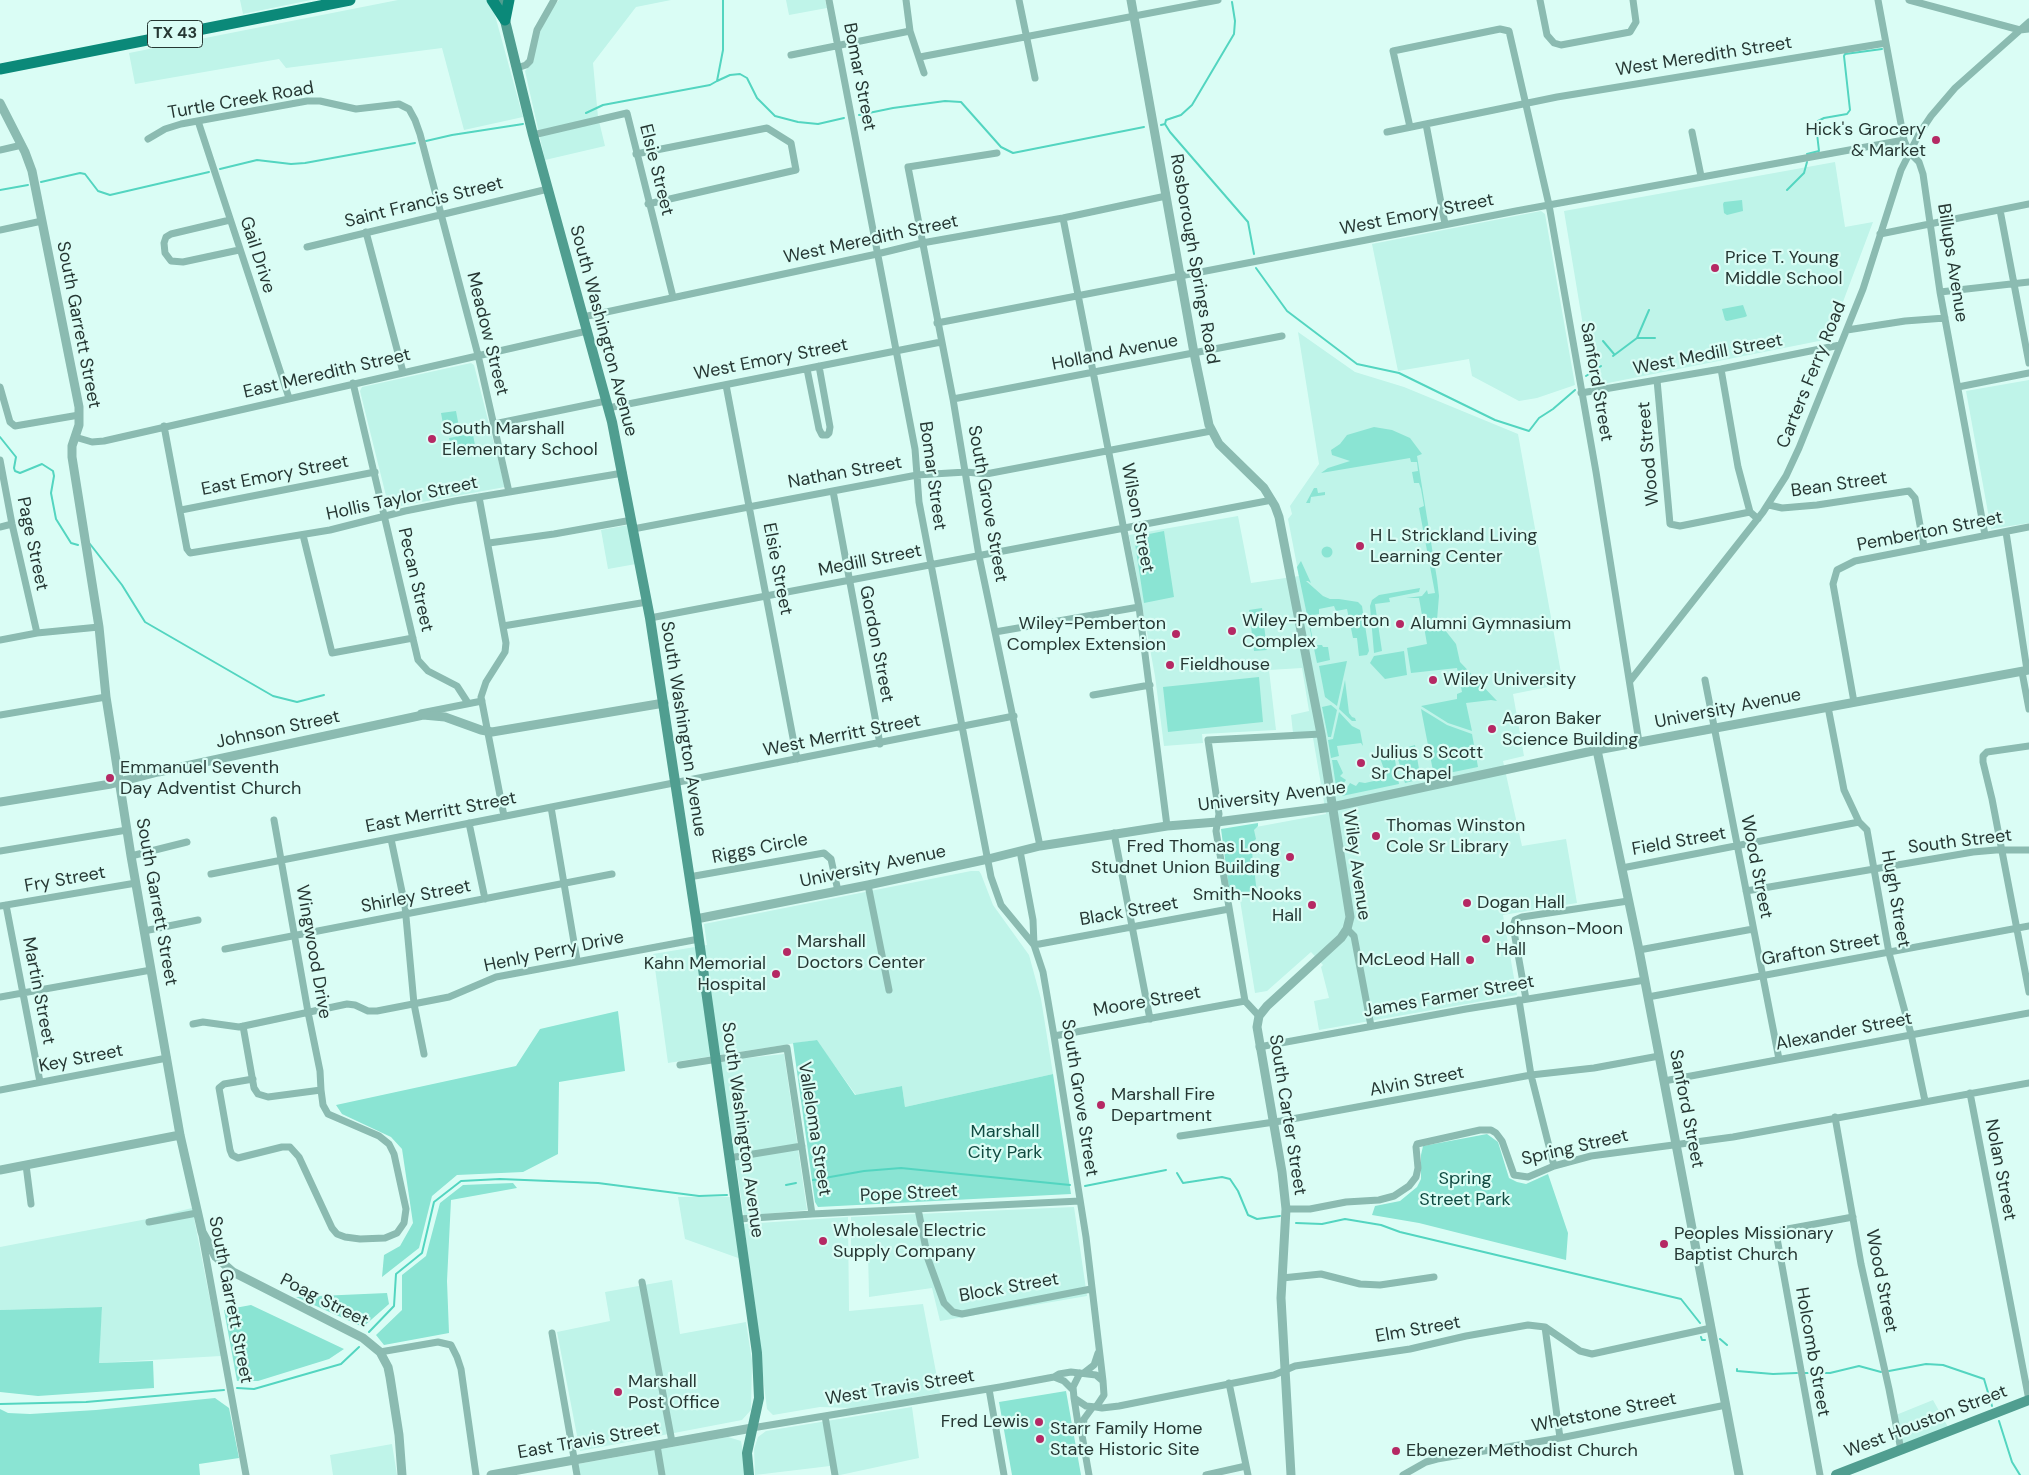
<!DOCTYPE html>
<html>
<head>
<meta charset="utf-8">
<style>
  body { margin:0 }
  canvas { display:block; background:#dafdf5 }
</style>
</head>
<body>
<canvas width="2029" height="1475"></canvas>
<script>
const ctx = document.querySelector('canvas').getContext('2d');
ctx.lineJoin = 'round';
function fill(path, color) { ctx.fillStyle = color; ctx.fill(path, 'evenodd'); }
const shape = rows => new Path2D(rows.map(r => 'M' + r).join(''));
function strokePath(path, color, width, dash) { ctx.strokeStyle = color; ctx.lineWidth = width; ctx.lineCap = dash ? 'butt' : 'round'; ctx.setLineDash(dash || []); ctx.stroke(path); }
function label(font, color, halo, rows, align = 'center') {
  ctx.font = font + ' "DM Sans",sans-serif'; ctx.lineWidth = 4.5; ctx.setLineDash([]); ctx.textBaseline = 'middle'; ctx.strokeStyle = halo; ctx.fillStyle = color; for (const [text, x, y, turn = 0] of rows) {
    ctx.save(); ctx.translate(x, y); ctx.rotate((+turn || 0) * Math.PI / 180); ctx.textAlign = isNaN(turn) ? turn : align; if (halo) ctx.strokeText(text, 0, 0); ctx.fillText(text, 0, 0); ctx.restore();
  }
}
fill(shape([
  [240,0,311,0,243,14],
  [398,0,488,0,493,8,523,117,464,130,442,48,286,68,279,59,135,84,129,53],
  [559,0,671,0,636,7,593,63,598,117,605,146,545,160,525,71,533,62,538,36,550,11],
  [786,0,825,0,827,8,789,15],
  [1835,162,1845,227,1873,222,1829,339,1593,386,1564,211],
  [1541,211,1545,214,1575,385,1537,398,1519,401,1472,376,1469,359,1398,371,1372,244],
  [1298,332,1355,372,1404,387,1518,434,1563,684,1513,694,1524,756,1503,761,1522,846,1566,839,1577,903,1503,915,1517,995,1319,1030,1314,1001,1329,998,1321,967,1323,965,1311,952,1267,991,1255,993,1229,832,1326,814,1312,732,1293,733,1291,715,1309,711,1302,668,1269,670,1276,730,1202,734,1203,743,1164,746,1155,676,1129,535,1238,516,1251,583,1299,576,1288,519,1292,514,1290,506,1319,464],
  [471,363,474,365,505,487,389,508,360,391,362,387],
  [2029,380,2029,523,1991,529,1966,391],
  [628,525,636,564,608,569,601,530],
  [971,871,979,871,981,874,993,905,1029,955,1041,999,1053,1074,905,1107,902,1086,856,1095,816,1040,668,1063,653,954,707,945,704,924],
  [784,1054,807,1210,744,1216,720,1061],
  [678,1197,732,1197,741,1259,685,1239],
  [1074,1207,1087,1296,940,1321,932,1288,869,1297,868,1250,851,1251,851,1217],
  [192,1208,221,1356,98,1363,102,1307,0,1310,0,1247,147,1219],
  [848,1217,849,1311,923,1304,940,1393,852,1408,820,1407,773,1415,767,1409,744,1224],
  [672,1280,680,1334,746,1322,752,1361,751,1410,742,1420,580,1451,557,1332,610,1321,605,1292],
  [1933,1400,1948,1427,1897,1446,1891,1417],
  [912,1407,919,1458,840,1475,832,1475,830,1466,755,1475,754,1449,758,1437,766,1431],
  [728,1437,741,1441,747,1475,580,1475,578,1464],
  [392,1444,397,1475,333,1475,330,1455]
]), '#bff4e9');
fill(shape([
  [1742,200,1743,211,1727,215,1724,213,1723,204,1724,202],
  [1743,305,1747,316,1745,317,1727,321,1725,320,1722,309],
  [456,411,459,427,444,429,441,413],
  [1374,427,1392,430,1410,438,1422,454,1417,456,1437,579,1439,596,1437,620,1456,644,1460,662,1497,701,1491,700,1466,703,1472,731,1448,723,1421,706,1457,699,1457,694,1462,692,1457,668,1411,673,1407,648,1427,644,1419,598,1406,598,1422,596,1427,590,1428,594,1435,593,1419,508,1424,506,1421,489,1419,483,1414,483,1412,472,1418,471,1417,462,1411,462,1410,458,1321,473,1328,468,1350,461,1332,455,1331,450,1340,444,1347,435],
  [470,434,473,435,475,445,468,447,467,451,453,454,449,438],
  [1314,488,1317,488,1318,493,1325,492,1325,495,1311,497,1310,503,1306,503],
  [1164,531,1174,597,1144,603,1134,537],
  '1321.5 552a5.5 5.5 0 1 1 11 0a5.5 5.5 0 1 1-11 0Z',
  [1301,561,1311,583,1308,581,1306,581,1323,596,1330,599,1339,599,1358,602,1362,606,1369,651,1367,655,1359,656,1357,638,1353,638,1347,609,1336,611,1334,606,1319,609,1319,614,1308,616,1314,645,1322,645,1323,647,1328,647,1330,660,1317,663,1297,567],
  [1420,588,1419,592,1389,598,1390,602,1375,604,1382,651,1374,653,1370,606,1372,600,1379,595],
  [1262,608,1267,650,1254,651,1249,610],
  [1404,651,1407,675,1385,679,1370,663,1374,656],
  [1347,661,1337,706,1325,697,1319,666],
  [1259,677,1263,722,1168,732,1163,687],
  [1345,680,1349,713,1352,717,1355,718,1356,721,1352,721,1339,709],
  [1331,705,1337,710,1331,737,1328,737,1322,707],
  [1421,709,1447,725,1472,734,1478,767,1434,776],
  [1339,712,1352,726,1360,730,1363,746,1361,743,1337,746,1339,756,1331,758,1328,740,1333,739],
  [1415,745,1420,775,1417,780,1405,783,1398,759,1405,754,1405,748],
  [1383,752,1387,757,1395,760,1399,784,1342,796,1350,783,1356,786,1359,782,1365,783,1387,778,1379,755,1374,755,1373,753],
  [1332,760,1337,760,1343,773,1340,776,1346,780,1337,793],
  [1258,823,1258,826,1254,830,1256,839,1251,844,1257,893,1232,898,1230,896,1221,829],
  [618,1011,625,1071,559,1082,558,1154,523,1172,457,1175,432,1196,419,1248,382,1277,384,1255,400,1246,413,1223,402,1149,391,1137,342,1114,336,1105,516,1066,540,1029],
  [817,1040,855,1095,902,1086,905,1107,1053,1074,1071,1194,818,1207,815,1202,793,1043],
  [1487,1134,1498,1142,1509,1178,1517,1182,1526,1184,1548,1174,1568,1233,1566,1260,1419,1223,1372,1215,1375,1206,1400,1201,1417,1187,1421,1179,1421,1155,1423,1146],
  [513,1183,517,1188,451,1200,447,1281,449,1333,384,1345,376,1335,402,1310,402,1275,426,1256,440,1203,463,1185],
  [387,1293,389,1304,363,1327,296,1297],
  [251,1305,344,1349,329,1359,258,1381,237,1381,224,1310],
  [102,1307,99,1363,153,1361,154,1388,38,1396,0,1392,0,1310],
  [1066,1391,1081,1475,1012,1475,999,1402],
  [215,1398,229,1408,239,1458,199,1464,200,1475,0,1475,0,1409,8,1413,30,1414,96,1410]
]), '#8ae4d3');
strokePath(shape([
  [717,81,730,75,740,74,747,78,757,98,775,116,798,122,818,124,844,118],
  [586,113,603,105,710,85,717,81,723,50,723,0],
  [859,115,893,108,945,101,961,102,1001,147,1013,153,1144,127],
  [1165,124,1166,120,1181,115,1192,105,1234,34,1235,21,1232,2],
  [1161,125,1165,124,1170,132,1248,222,1254,254],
  [426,141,452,135,523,124],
  [1807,154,1819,151,1816,125,1818,121,1824,118,1847,114,1850,110,1844,56,1845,54,1882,49],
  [220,169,257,160,291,164,305,163,415,143],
  [41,182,80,173,85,174,98,191,110,195,209,172],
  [0,190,28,185],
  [1787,190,1804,173,1807,162],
  [1256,268,1287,311,1357,364,1399,373,1495,420,1529,431,1539,418,1553,409,1575,390],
  [1637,338,1655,338],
  [1603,341,1614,354],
  [1613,356,1637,338,1649,310],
  [1586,376,1601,366],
  [0,437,16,457,14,468,15,471,20,473,42,464,53,471,54,476,51,493,56,519,71,543,78,545],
  [90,544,122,585,145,622,273,696,297,702,324,695],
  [1177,1173,1183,1183,1222,1177,1230,1179,1238,1191,1248,1215,1257,1219,1280,1216],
  [813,1180,864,1171,901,1168,1070,1185],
  [786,1185,796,1183],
  [1085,1186,1166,1170],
  [1296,1223,1322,1224,1345,1219,1381,1225,1400,1232,1681,1299,1700,1323],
  [369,1332,394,1306,396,1274,422,1253,434,1202,461,1181,500,1179,598,1183,699,1196,727,1195],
  [1701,1337,1702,1340,1705,1340],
  [1720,1339,1727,1345],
  [1737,1369,1737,1371,1773,1374,1797,1373],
  [1889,1371,1926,1364,1943,1365,1984,1379,1992,1406],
  [1805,1373,1830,1373,1859,1366,1881,1372],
  [237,1388,254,1389,341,1364,359,1347],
  [0,1404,86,1402,224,1390],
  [1999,1421,2012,1462,2020,1475]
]), '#53d5c0', 2);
strokePath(shape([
  [829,0,915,449,919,502,991,877,1001,905,1034,945],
  [906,0,910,31,924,73],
  [1019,0,1035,78],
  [1540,0,1547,35,1554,43,1561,45,1630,32,1636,22,1633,0],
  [1878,0,1904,140,1909,152,1919,162,1923,174,1940,292,1985,535],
  [1909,0,2020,30,2029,29],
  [791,55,910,31],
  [920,57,1218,0],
  [517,68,526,65,530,61,537,30,554,0],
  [198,121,289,398],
  [1426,124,1445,224],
  [1410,127,1393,51,1500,29,1509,31,1549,205,1596,472,1639,742],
  [1387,132,1557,97,1886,43],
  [1692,132,1701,176],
  [533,135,627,113,673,297],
  [148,139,165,129,181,124,307,101,320,101,356,109,399,104,409,109,415,120,420,134,478,355,509,492],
  [0,150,22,145],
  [997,153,908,167,953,399,979,556,1040,846],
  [636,154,767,128,791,143,796,170,648,204],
  [2000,210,2029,363],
  [1063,218,1139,607,1167,826],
  [230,220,171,234,166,237,164,243,165,253,171,261,183,262,239,250],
  [0,230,42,221],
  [366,232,403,372],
  [1880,234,2029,204],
  [307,247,548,189],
  [1940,292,2029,282],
  [583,317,877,254,922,243,1063,218,1166,196],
  [937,323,1516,211,1904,140],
  [1847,330,1905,321,1945,318],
  [807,369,819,429,822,435,827,435,829,433,830,427,819,366],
  [1721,369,1738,467,1750,512],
  [1657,380,1670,524,1680,526,1750,512,1758,519],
  [353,383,418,660,428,671,457,686,468,703],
  [726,385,797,759],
  [0,387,10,422,15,426,79,415],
  [1958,387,2029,373],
  [1581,393,1721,369,1840,345],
  [953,399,1282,336],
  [608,408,941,342],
  [494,424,606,401],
  [164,426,187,549,190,553,330,530,405,511,455,501,623,473],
  [75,437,92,442,104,441,587,331],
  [0,460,12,524,37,633],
  [833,491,880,744],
  [479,497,506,643,505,652,486,682,481,697,504,816],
  [1769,505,1782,508,1817,505,1909,491,1915,498,1924,547],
  [181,510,375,472],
  [0,527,12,524],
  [633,529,917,475,966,472,986,474,1211,431],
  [2006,532,2027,670],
  [303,535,332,653,413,638],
  [489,543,554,534,632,520],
  [650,618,1272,500],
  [503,626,647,602],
  [995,632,1139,607],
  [0,640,37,633,99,627],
  [2022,672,2029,709],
  [1705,680,1779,1059],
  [1630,681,1763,512,1786,476,1799,448,1863,289,1901,170,1919,134,1931,116,1955,88,2029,22],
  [1093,695,1150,685],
  [1854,702,1833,584,1837,570,1855,561,2029,527],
  [1828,707,1844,790,1859,822,1867,830,1889,953,1911,1034,1925,1101],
  [421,713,482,701],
  [0,715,106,697],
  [2029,746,1987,752,1983,756,1983,762,1992,799,2029,992],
  [551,807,577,960],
  [274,820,308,1012,320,1071,321,1090],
  [469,823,485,899],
  [1114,833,1150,1019],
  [391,839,405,906,414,1004,424,1054],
  [0,851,127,830],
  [1020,851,1033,920,1034,945,1043,972,1054,1036,1086,1237,1103,1381],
  [131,856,187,842],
  [1622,868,1859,822],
  [211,874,1014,716],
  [689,877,824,853,831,859,838,891],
  [868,885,889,990],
  [1746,891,1973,852,1996,850,2029,850],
  [6,905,40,1082],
  [0,906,136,883],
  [1347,929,1354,936,1371,1026],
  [144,931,198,920],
  [1034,945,1229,909],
  [225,949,612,874],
  [1639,950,1753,929],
  [0,997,151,970],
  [1648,997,2029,926],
  [1526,999,1513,926,1515,920,1522,917,1628,901],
  [1519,1000,1531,1075,1554,1166],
  [1259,1016,1245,1001,1216,831,1219,814,1208,740,1321,734],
  [193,1024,203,1022,239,1027,347,1004,355,1005,368,1011,377,1011,449,997,496,977,699,939],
  [243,1026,254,1088,258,1094,268,1097,321,1090,323,1105,328,1114,379,1136,389,1144,394,1154,406,1209,404,1223,397,1233,385,1238,360,1239,345,1237,337,1234,332,1228,299,1157,290,1147,282,1147,238,1158,232,1155,230,1150,219,1088,224,1084,253,1079],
  [1054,1036,1245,1001],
  [1259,1047,1466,1009,1645,980],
  [680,1065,787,1048,812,1214],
  [1664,1081,2029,1013],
  [0,1090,167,1058],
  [1970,1093,2029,1400],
  [1835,1117,1861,1264,1889,1389,1901,1450],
  [1180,1136,1281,1121,1531,1075,1594,1068,1659,1056],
  [729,1158,802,1146],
  [26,1165,31,1204],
  [918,1209,928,1259,944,1303,953,1312,962,1314,1091,1289],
  [1286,1209,1310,1209,1346,1202,1379,1200,1394,1196,1409,1186,1416,1177,1418,1168,1416,1147,1417,1144,1480,1130,1491,1130,1496,1133,1502,1141,1514,1175,1528,1177,1554,1166,1591,1156,1733,1137,2029,1083],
  [739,1219,812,1214,1080,1201],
  [149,1222,197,1213],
  [202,1235,246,1475],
  [1282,1278,1321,1274,1360,1284,1380,1285,1434,1277],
  [642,1282,672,1442],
  [1545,1327,1560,1438],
  [552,1333,577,1475],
  [380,1352,438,1342,451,1345,457,1357,461,1369,476,1475],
  [1085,1372,1094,1365,1098,1353],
  [1054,1377,1064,1381,1072,1389],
  [1229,1383,1248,1475],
  [989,1389,1004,1475],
  [1074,1398,1079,1430,1082,1435,1084,1419,1092,1408],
  [1096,1407,1102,1408,1119,1406,1274,1375,1295,1366,1410,1349,1466,1336,1528,1325,1545,1327,1580,1351,1592,1354,1711,1328],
  [825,1416,835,1475],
  [752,1428,1000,1387,1054,1377,1059,1374,1071,1372,1096,1375,1103,1381,1104,1395,1096,1407,1086,1406,1074,1398,1073,1387,1080,1373],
  [1082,1435,1089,1475],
  [657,1445,662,1475],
  [1206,1475,1246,1466],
  [1403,1475,1426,1462,1437,1459,1560,1438,1726,1405],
  [1820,1475,1777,1238,1782,1230,1853,1217]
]), '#8bbbb1', 7);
strokePath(shape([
  [1131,0,1194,353,1209,425,1219,444,1264,488,1275,506,1279,517,1321,734,1350,917,1347,929,1341,938,1267,1006,1259,1016,1257,1027,1282,1172,1286,1209,1281,1298,1291,1475],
  [0,103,25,152,32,171,79,407,79,425,72,446,72,457,99,627,106,697,131,856,180,1135,202,1232,216,1257,233,1272,363,1338,380,1352,388,1367,390,1377,399,1435,402,1475],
  [1597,750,1639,950,1739,1475],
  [0,802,111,784,158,772,423,715,445,717,481,730,492,732,664,703],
  [696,919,868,885,988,859,1040,846,1167,826,1217,822,1332,807,1597,750,2029,670],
  [0,1170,180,1135],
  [491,1475,752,1428]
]), '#8bbbb1', 9);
strokePath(shape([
  [500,0,533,135,612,422,650,618,696,919,757,1353,759,1398,747,1453,749,1475],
  [1836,1475,2029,1400]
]), '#509e90', 10);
strokePath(shape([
  [492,0,505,20],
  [505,20,509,0],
  [0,69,350,0]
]), '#0b8979', 11);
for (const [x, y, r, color] of [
  [1936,140,5,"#b52964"],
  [1715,268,5,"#b52964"],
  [432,439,5,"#b52964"],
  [1360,546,5,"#b52964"],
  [1400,624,5,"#b52964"],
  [1232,631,5,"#b52964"],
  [1176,634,5,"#b52964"],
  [1170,665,5,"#b52964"],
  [1433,680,5,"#b52964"],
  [1492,729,5,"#b52964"],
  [1361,763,5,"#b52964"],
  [110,778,5,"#b52964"],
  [1376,836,5,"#b52964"],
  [1290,857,5,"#b52964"],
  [1467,903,5,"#b52964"],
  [1312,905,5,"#b52964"],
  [1486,939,5,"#b52964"],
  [787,952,5,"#b52964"],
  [1470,960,5,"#b52964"],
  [776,974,5,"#b52964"],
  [1101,1105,5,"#b52964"],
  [823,1241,5,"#b52964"],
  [1664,1244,5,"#b52964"],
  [618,1392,5,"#b52964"],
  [1039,1422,5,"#b52964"],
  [1040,1439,5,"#b52964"],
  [1396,1451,5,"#b52964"]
]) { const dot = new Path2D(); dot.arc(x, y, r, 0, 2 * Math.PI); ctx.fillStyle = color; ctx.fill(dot); strokePath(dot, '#dafdf5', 2); }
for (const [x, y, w] of [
  [175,34,55]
]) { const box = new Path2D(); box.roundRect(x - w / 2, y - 13.5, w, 27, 4); ctx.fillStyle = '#dafdf5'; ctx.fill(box); strokePath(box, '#263733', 1); }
label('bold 16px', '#263733', null, [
  ["TX 43",175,34]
]);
label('18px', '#263733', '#dafdf5', [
  ["West Meredith Street",1704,57,-9],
  ["Bomar Street",859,77,79],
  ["Turtle Creek Road",241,101,-10],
  ["Elsie Street",656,170,76],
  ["Saint Francis Street",424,203,-14],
  ["West Emory Street",1417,215,-11],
  ["West Meredith Street",871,240,-12],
  ["Gail Drive",257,255,72],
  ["Rosborough Springs Road",1194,259,80],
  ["Billups Avenue",1952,263,81],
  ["South Garrett Street",78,325,79],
  ["South Washington Avenue",603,331,75],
  ["Meadow Street",487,334,76],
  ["Holland Avenue",1115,353,-11],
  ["West Medill Street",1708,355,-11],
  ["West Emory Street",771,360,-11],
  ["East Meredith Street",327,374,-13],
  ["Carters Ferry Road",1812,375,-68],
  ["Sanford Street",1596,382,80],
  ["Wood Street",1649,454,-95],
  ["Nathan Street",845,473,-10],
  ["East Emory Street",275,476,-11],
  ["Bomar Street",932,476,82],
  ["Bean Street",1839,485,-8],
  ["Hollis Taylor Street",402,499,-12],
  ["South Grove Street",987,504,80],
  ["Wilson Street",1137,518,79],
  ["Pemberton Street",1930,532,-11],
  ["Page Street",32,544,78],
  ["Medill Street",870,561,-11],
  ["Elsie Street",777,569,79],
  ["Pecan Street",415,580,77],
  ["Gordon Street",876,644,79],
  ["University Avenue",1728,709,-11],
  ["South Washington Avenue",683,729,81],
  ["Johnson Street",278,730,-12],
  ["West Merritt Street",842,736,-11],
  ["University Avenue",1272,797,-7],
  ["East Merritt Street",441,813,-11],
  ["Field Street",1679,842,-10],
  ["South Street",1960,842,-7],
  ["Riggs Circle",760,849,-11],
  ["Wiley Avenue",1356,865,82],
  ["University Avenue",873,867,-12],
  ["Wood Street",1756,867,79],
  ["Fry Street",65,880,-10],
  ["Shirley Street",416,897,-11],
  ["Hugh Street",1895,899,80],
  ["South Garrett Street",156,902,80],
  ["Black Street",1129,912,-10],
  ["Grafton Street",1821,950,-10],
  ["Wingwood Drive",313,952,80],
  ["Henly Perry Drive",554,952,-12],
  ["Martin Street",38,991,79],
  ["James Farmer Street",1449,997,-10],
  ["Moore Street",1147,1002,-10],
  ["Alexander Street",1844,1032,-11],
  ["Key Street",81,1059,-11],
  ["Alvin Street",1417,1082,-11],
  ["South Grove Street",1079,1098,81],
  ["Sanford Street",1686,1109,79],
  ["South Carter Street",1287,1115,81],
  ["Valleloma Street",814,1129,81],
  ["South Washington Avenue",742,1130,82],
  ["Spring Street",1575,1148,-13],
  ["Nolan Street",2000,1170,79],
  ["Pope Street",909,1194,-3],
  ["Wood Street",1881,1281,79],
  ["Block Street",1009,1288,-10],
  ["South Garrett Street",230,1300,79],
  ["Poag Street",324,1301,27],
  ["Elm Street",1418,1330,-10],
  ["Holcomb Street",1812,1352,80],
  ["West Travis Street",900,1388,-9],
  ["Whetstone Street",1604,1413,-11],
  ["West Houston Street",1926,1422,-21],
  ["East Travis Street",589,1441,-10]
]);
label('18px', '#263733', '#dafdf5', [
  ["Hick's Grocery",1926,130,"right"],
  ["& Market",1926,151,"right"],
  ["Price T. Young",1725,258],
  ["Middle School",1725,279],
  ["South Marshall",442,429],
  ["Elementary School",442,450],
  ["H L Strickland Living",1370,536],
  ["Learning Center",1370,557],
  ["Wiley-Pemberton",1242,621],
  ["Complex",1242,642],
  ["Wiley-Pemberton",1166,624,"right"],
  ["Complex Extension",1166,645,"right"],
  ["Alumni Gymnasium",1410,624],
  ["Fieldhouse",1180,665],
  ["Wiley University",1443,680],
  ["Aaron Baker",1502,719],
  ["Science Building",1502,740],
  ["Julius S Scott",1371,753],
  ["Sr Chapel",1371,774],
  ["Emmanuel Seventh",120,768],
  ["Day Adventist Church",120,789],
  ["Thomas Winston",1386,826],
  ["Cole Sr Library",1386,847],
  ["Fred Thomas Long",1280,847,"right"],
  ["Studnet Union Building",1280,868,"right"],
  ["Smith-Nooks",1302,895,"right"],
  ["Hall",1302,916,"right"],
  ["Dogan Hall",1477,903],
  ["Johnson-Moon",1496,929],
  ["Hall",1496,950],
  ["Marshall",797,942],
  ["Doctors Center",797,963],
  ["McLeod Hall",1460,960,"right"],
  ["Kahn Memorial",766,964,"right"],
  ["Hospital",766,985,"right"],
  ["Marshall Fire",1111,1095],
  ["Department",1111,1116],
  ["Wholesale Electric",833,1231],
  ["Supply Company",833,1252],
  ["Peoples Missionary",1674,1234],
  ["Baptist Church",1674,1255],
  ["Marshall",628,1382],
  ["Post Office",628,1403],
  ["Fred Lewis",1029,1422,"right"],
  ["Starr Family Home",1050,1429],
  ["State Historic Site",1050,1450],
  ["Ebenezer Methodist Church",1406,1451]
], 'left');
label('18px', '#104a41', '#dafdf5', [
  ["Marshall",1005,1132],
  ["City Park",1005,1153],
  ["Spring",1465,1179],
  ["Street Park",1465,1200]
]);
</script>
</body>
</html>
